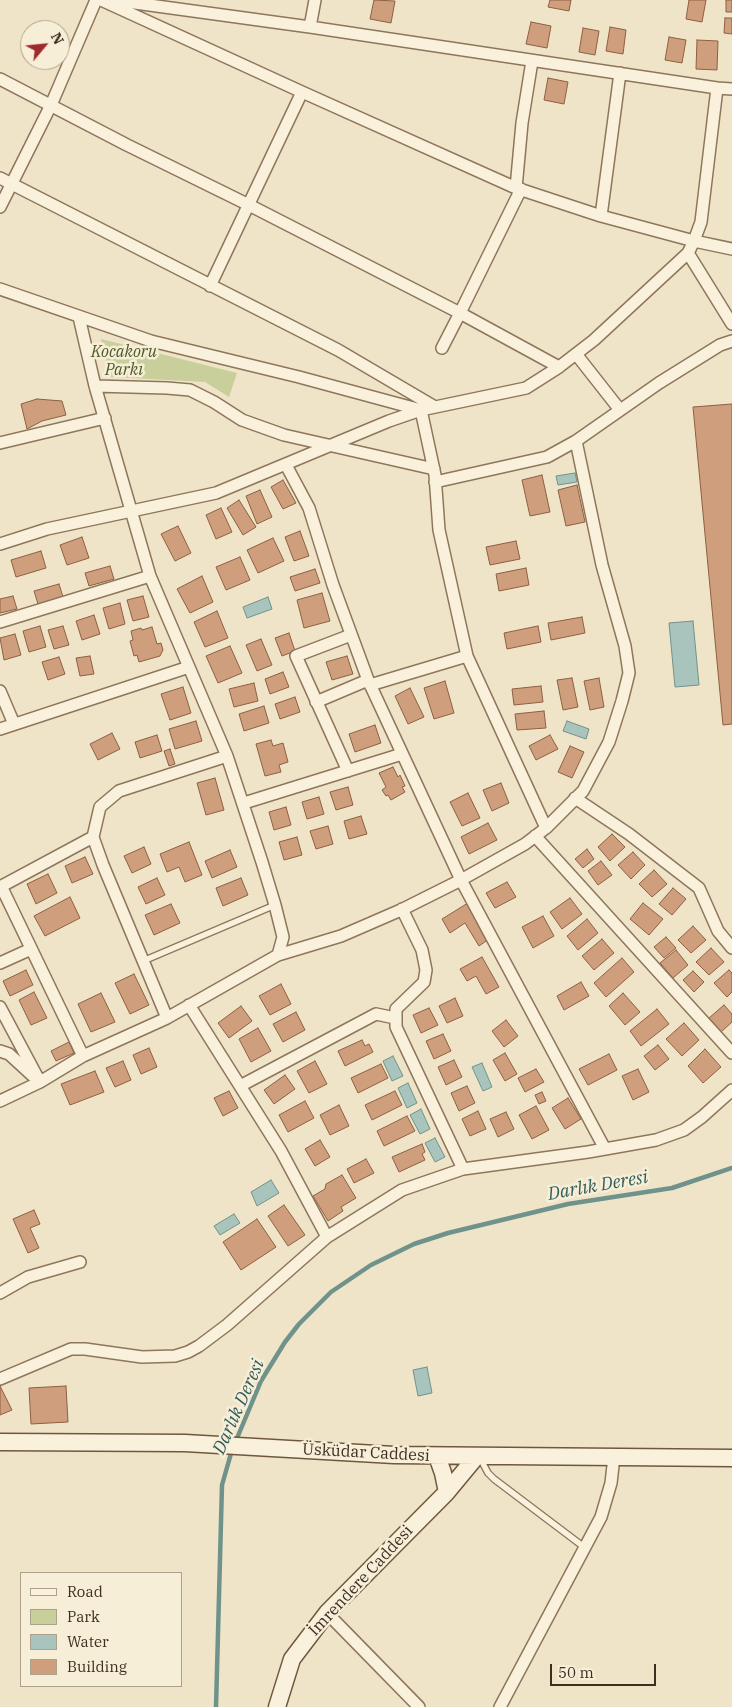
<!DOCTYPE html>
<html>
<head>
<meta charset="utf-8">
<style>
  body { margin:0 }
  #map { position:relative; width:732px; height:1707px; overflow:hidden; background:#f0e4c8; font-family:"IBM Plex Serif",serif }
  canvas { display:block }
  .legend { position:absolute; left:20px; top:1572px; width:162px; height:115px; box-sizing:border-box; background:#f7eed8; border:1px solid #ada18e; margin:0; padding:6px 9px; list-style:none; font-size:15px; color:#3d2e20 }
  .legend li { display:flex; align-items:center; gap:10px; height:25px }
  .legend b { width:25px; border:1px solid #ada18e }
  .north { position:absolute; left:20px; top:20px; width:50px; height:50px; box-sizing:border-box; background:#f7eed8; border:1px solid #ada18e; border-radius:50%; rotate:62deg; font-size:14px; font-weight:700; line-height:20px; text-align:center; color:#3d2e20 }
  .north::after { content:''; display:block; margin:auto; width:18px; height:22px; background:#9e2a2b; clip-path:polygon(50% 0,100% 100%,50% 72%,0 100%) }
  .scale { position:absolute; left:550px; top:1664px; width:106px; height:22px; box-sizing:border-box; border:2px solid #3d2e20; border-top:0; padding-left:6px; font-size:15px; line-height:18px; white-space:nowrap; color:#3d2e20; -webkit-text-stroke:4px #f7eed8; paint-order:stroke }
</style>
</head>
<body>
<div id="map">
<canvas width="732" height="1707"></canvas>
<ul class="legend">
<li><b style="height:6px;background:#faf1dc"></b>Road</li>
<li><b style="height:14px;background:#c9cf9b"></b>Park</li>
<li><b style="height:14px;background:#a9c4bc"></b>Water</li>
<li><b style="height:14px;background:#cf9f7d"></b>Building</li>
</ul>
<div class="north">N</div>
<div class="scale">50 m</div>
</div>
<script>
const ctx = document.querySelector('canvas').getContext('2d');
ctx.lineJoin = 'round';
function fill(path, color) { ctx.fillStyle = color; ctx.fill(path, 'evenodd'); }
const shape = rows => new Path2D(rows.map(r => 'M' + r).join(''));
function strokePath(path, color, width, dash) { ctx.strokeStyle = color; ctx.lineWidth = width; ctx.lineCap = dash ? 'butt' : 'round'; ctx.setLineDash(dash || []); ctx.stroke(path); }
function label(font, color, halo, rows, align = 'center') {
  ctx.font = font + ' "IBM Plex Serif",serif'; ctx.lineWidth = 5; ctx.setLineDash([]); ctx.textBaseline = 'middle'; ctx.strokeStyle = halo; ctx.fillStyle = color; for (const [text, x, y, turn = 0] of rows) {
    ctx.save(); ctx.translate(x, y); ctx.rotate((+turn || 0) * Math.PI / 180); ctx.textAlign = isNaN(turn) ? turn : align; if (halo) ctx.strokeText(text, 0, 0); ctx.fillText(text, 0, 0); ctx.restore();
  }
}
fill(shape([
  [101,339,237,373,229,397,205,382,111,377]
]), '#c9cf9b');
const water = shape([
  [575,473,577,482,558,485,556,476,575,473],
  [268,597,272,609,247,618,243,607,268,597],
  [693,621,699,685,675,687,669,623,693,621],
  [567,721,589,729,586,739,563,731,567,721],
  [393,1056,403,1076,392,1081,383,1061,393,1056],
  [482,1063,492,1087,483,1091,472,1067,482,1063],
  [408,1083,417,1103,407,1108,398,1088,408,1083],
  [421,1109,430,1129,420,1134,410,1115,421,1109],
  [435,1138,445,1157,435,1162,425,1143,435,1138],
  [271,1180,279,1193,257,1206,251,1192,271,1180],
  [234,1214,240,1223,220,1235,214,1226,234,1214],
  [427,1367,432,1393,418,1396,413,1370,427,1367]
]);
fill(water, '#a9c4bc');
strokePath(water, '#6f938a', 1);
strokePath(shape([
  [235,1443,261,1381,285,1342,299,1324,331,1292,371,1265,414,1244,448,1233,568,1204,672,1188,732,1168],
  [216,1707,222,1485,232,1450]
]), '#6f938a', 4.5);
const building = shape([
  [374,0,395,1,391,23,370,19,374,0],
  [550,0,571,0,569,11,548,7,550,0],
  [689,0,706,0,702,22,686,19,689,0],
  [726,0,732,0,732,12,726,12,726,0],
  [725,18,732,18,732,34,724,33,725,18],
  [531,22,551,26,547,48,526,44,531,22],
  [610,27,626,30,623,54,606,51,610,27],
  [583,28,599,31,595,55,579,52,583,28],
  [669,37,686,40,682,63,665,60,669,37],
  [697,40,718,41,717,70,696,69,697,40],
  [548,78,568,82,564,104,544,100,548,78],
  [37,399,62,401,66,415,42,421,27,429,21,404,37,399],
  [732,404,732,724,723,725,693,407,732,404],
  [542,475,550,512,530,516,522,480,542,475],
  [283,480,296,503,283,509,271,487,283,480],
  [577,485,585,522,566,526,558,490,577,485],
  [260,490,272,517,257,524,246,496,260,490],
  [239,500,256,527,243,535,227,508,239,500],
  [221,508,232,532,216,539,206,515,221,508],
  [178,526,191,553,175,561,161,534,178,526],
  [300,531,309,556,294,561,285,537,300,531],
  [82,537,89,558,67,565,60,545,82,537],
  [273,538,284,561,258,573,247,550,273,538],
  [516,541,520,559,490,565,486,547,516,541],
  [41,551,46,568,16,577,11,560,41,551],
  [240,557,250,580,226,590,216,567,240,557],
  [110,566,114,579,89,586,85,573,110,566],
  [526,568,529,585,499,591,496,574,526,568],
  [315,569,320,583,295,591,290,577,315,569],
  [202,576,213,602,190,613,177,589,202,576],
  [59,584,63,597,38,604,34,591,59,584],
  [322,593,330,621,304,628,297,600,322,593],
  [13,596,17,609,0,613,0,599,13,596],
  [143,596,149,617,133,621,127,600,143,596],
  [120,603,125,624,109,629,103,608,120,603],
  [217,611,228,638,205,647,194,622,217,611],
  [94,615,100,634,82,640,76,621,94,615],
  [582,617,585,633,551,640,548,623,582,617],
  [40,626,46,647,29,652,23,631,40,626],
  [63,626,69,645,54,649,48,630,63,626],
  [538,626,541,642,507,649,504,633,538,626],
  [152,627,157,644,161,643,163,650,160,656,139,662,137,655,134,656,130,641,133,640,131,631,141,628,142,630,152,627],
  [289,633,295,651,282,656,275,638,289,633],
  [15,634,21,655,4,660,0,638,15,634],
  [261,639,272,665,257,671,246,645,261,639],
  [230,646,242,673,218,683,206,656,230,646],
  [90,656,94,674,80,676,76,658,90,656],
  [347,656,353,674,332,680,326,662,347,656],
  [59,657,65,674,48,680,42,662,59,657],
  [283,672,289,687,270,694,265,679,283,672],
  [572,678,578,707,563,710,557,680,572,678],
  [599,678,604,707,590,710,584,681,599,678],
  [445,681,454,713,434,719,424,688,445,681],
  [254,683,258,701,234,707,229,689,254,683],
  [541,686,543,702,514,705,512,689,541,686],
  [183,687,191,713,170,720,161,694,183,687],
  [410,688,424,717,408,724,395,696,410,688],
  [295,697,300,712,280,719,275,704,295,697],
  [264,706,269,723,244,731,239,714,264,706],
  [544,711,546,728,517,730,515,714,544,711],
  [196,721,202,741,175,749,169,729,196,721],
  [375,725,381,743,355,752,349,734,375,725],
  [112,733,120,749,98,760,90,744,112,733],
  [157,735,162,751,140,758,135,742,157,735],
  [550,735,558,749,536,760,529,746,550,735],
  [271,740,273,746,283,743,288,762,279,765,281,772,265,776,256,744,271,740],
  [570,746,584,752,572,778,558,772,570,746],
  [170,749,175,764,169,766,164,751,170,749],
  [393,767,398,777,400,775,405,786,402,787,405,792,391,800,388,795,386,796,382,790,386,787,379,773,393,767],
  [215,778,224,810,206,815,197,783,215,778],
  [501,783,509,803,492,811,483,790,501,783],
  [348,787,353,805,336,810,330,792,348,787],
  [468,793,480,818,462,826,450,802,468,793],
  [319,797,324,814,307,819,302,802,319,797],
  [286,807,291,825,274,830,269,812,286,807],
  [361,816,367,834,349,839,344,821,361,816],
  [488,823,497,840,469,854,461,837,488,823],
  [328,826,333,844,316,849,310,831,328,826],
  [612,834,625,847,610,861,598,847,612,834],
  [297,837,302,855,284,860,279,842,297,837],
  [189,842,202,875,185,882,179,867,167,872,160,854,189,842],
  [144,847,151,864,132,873,124,856,144,847],
  [587,849,594,859,583,868,575,859,587,849],
  [230,850,237,867,212,878,205,861,230,850],
  [633,852,645,865,631,879,618,865,633,852],
  [85,857,93,874,72,883,65,866,85,857],
  [601,861,612,875,598,885,588,871,601,861],
  [654,870,667,884,652,897,639,884,654,870],
  [48,874,57,893,36,904,27,884,48,874],
  [157,878,165,895,146,904,138,887,157,878],
  [241,878,248,895,223,906,216,888,241,878],
  [507,882,516,897,495,908,486,893,507,882],
  [673,888,686,899,672,915,659,904,673,888],
  [70,897,80,918,45,936,34,916,70,897],
  [570,898,582,914,562,929,550,912,570,898],
  [468,903,489,939,479,946,465,923,450,933,442,919,468,903],
  [643,903,663,919,649,935,630,919,643,903],
  [171,904,180,923,154,935,145,915,171,904],
  [543,916,554,936,533,948,522,927,543,916],
  [587,919,598,933,578,950,567,936,587,919],
  [693,926,706,940,691,953,678,940,693,926],
  [666,937,676,948,664,958,654,947,666,937],
  [602,939,614,953,594,970,582,956,602,939],
  [711,948,724,962,709,975,696,962,711,948],
  [676,950,688,965,673,978,660,963,676,950],
  [482,957,499,987,486,994,476,976,467,981,460,969,482,957],
  [622,958,634,972,606,997,594,983,622,958],
  [26,970,33,985,10,996,3,981,26,970],
  [729,970,732,973,732,992,727,997,714,983,729,970],
  [693,971,704,982,694,992,683,980,693,971],
  [134,974,149,1005,130,1014,115,983,134,974],
  [581,982,589,996,564,1010,557,996,581,982],
  [281,984,291,1004,270,1015,259,996,281,984],
  [34,992,47,1018,31,1025,19,1000,34,992],
  [101,993,115,1022,91,1032,78,1004,101,993],
  [623,993,640,1012,625,1025,609,1006,623,993],
  [455,998,463,1016,447,1023,439,1006,455,998],
  [724,1005,732,1014,732,1022,721,1032,709,1018,724,1005],
  [241,1006,252,1021,229,1038,218,1023,241,1006],
  [429,1008,438,1025,421,1033,413,1015,429,1008],
  [657,1009,669,1024,641,1046,630,1031,657,1009],
  [296,1012,305,1030,283,1042,273,1024,296,1012],
  [506,1020,518,1036,504,1047,492,1031,506,1020],
  [684,1023,699,1040,682,1056,666,1039,684,1023],
  [258,1028,271,1051,251,1062,239,1039,258,1028],
  [443,1034,451,1051,434,1059,426,1041,443,1034],
  [362,1040,365,1046,369,1044,373,1052,345,1066,338,1051,362,1040],
  [69,1042,74,1053,56,1061,51,1051,69,1042],
  [658,1045,669,1059,655,1070,644,1056,658,1045],
  [149,1048,157,1067,141,1074,133,1055,149,1048],
  [705,1049,721,1067,703,1083,688,1066,705,1049],
  [505,1053,517,1074,505,1081,493,1060,505,1053],
  [609,1054,617,1070,588,1085,579,1069,609,1054],
  [454,1060,462,1077,446,1085,438,1067,454,1060],
  [123,1061,131,1080,115,1087,106,1068,123,1061],
  [315,1061,327,1084,309,1093,297,1071,315,1061],
  [381,1064,388,1078,358,1093,351,1078,381,1064],
  [536,1069,544,1082,525,1092,518,1078,536,1069],
  [638,1069,649,1092,633,1100,622,1076,638,1069],
  [95,1071,104,1092,70,1105,61,1084,95,1071],
  [285,1075,295,1089,274,1104,264,1090,285,1075],
  [467,1086,475,1103,459,1111,451,1093,467,1086],
  [229,1091,238,1108,223,1116,214,1098,229,1091],
  [395,1091,402,1105,372,1120,365,1105,395,1091],
  [542,1092,546,1101,539,1104,535,1095,542,1092],
  [568,1098,581,1119,565,1129,552,1108,568,1098],
  [305,1101,314,1118,288,1132,279,1115,305,1101],
  [339,1105,349,1126,330,1135,320,1115,339,1105],
  [536,1106,549,1130,532,1139,519,1115,536,1106],
  [478,1111,486,1129,470,1136,462,1119,478,1111],
  [506,1112,514,1129,498,1137,490,1119,506,1112],
  [407,1116,415,1131,384,1146,377,1131,407,1116],
  [320,1140,330,1157,315,1166,305,1149,320,1140],
  [422,1144,425,1152,422,1154,425,1160,399,1172,392,1157,422,1144],
  [366,1159,374,1173,354,1183,347,1169,366,1159],
  [342,1175,356,1198,341,1207,343,1211,328,1221,313,1196,325,1189,326,1184,342,1175],
  [284,1205,305,1235,288,1246,268,1216,284,1205],
  [34,1210,40,1224,30,1228,39,1248,28,1253,13,1219,34,1210],
  [257,1219,276,1247,241,1270,223,1242,257,1219],
  [0,1386,12,1410,0,1415,0,1386],
  [66,1386,68,1422,31,1424,29,1388,66,1386]
]);
fill(building, '#cf9f7d');
strokePath(building, '#8d5f41', 1);
const lane = shape([
  [143,961,275,905],
  [480,1458,488,1473,494,1479,584,1547]
]);
const street = shape([
  [101,0,302,92,516,188],
  [113,0,310,27,717,88],
  [310,27,315,0],
  [532,61,522,123,516,188,601,216,694,241,732,249],
  [0,79,127,145,249,205,460,313,442,348],
  [0,178,338,350,435,407],
  [521,189,460,313,559,367],
  [0,207,51,105,96,0],
  [601,216,620,73],
  [688,253,732,324],
  [210,286,302,92],
  [0,289,151,341,299,377,421,410],
  [79,317,95,386,150,576,227,756,262,862,275,905,283,937,278,955,341,936,401,910,459,881,525,844,546,828,467,656,439,530,435,475,421,410],
  [576,354,620,410],
  [95,386,167,388,190,390,214,402,242,420,284,435,434,469],
  [0,443,105,418],
  [286,465,309,508,333,585,368,680,461,880,605,1149],
  [435,482,547,457,576,441,659,383,720,345,732,341],
  [0,544,47,529,216,493,389,421,421,410,526,388,559,367,594,340,688,253,694,241,701,222,717,88,732,89],
  [0,622,150,576],
  [370,685,467,656],
  [0,691,14,724],
  [316,702,368,680],
  [0,729,189,667],
  [348,771,296,656,351,635],
  [575,798,629,834,699,888,718,931,732,948],
  [244,803,402,754],
  [546,828,583,791,609,742,622,701,629,673,625,646,602,565,576,441],
  [535,836,732,1053],
  [1,886,83,1056],
  [0,887,93,837],
  [402,909,422,950,426,970,424,982,396,1009,396,1027,463,1169],
  [0,963,31,949],
  [189,1005,281,1151,327,1237],
  [0,1007,40,1082],
  [167,1018,103,865,93,837,100,807,119,791,227,756],
  [0,1051,9,1054,33,1076],
  [240,1086,376,1014,395,1018],
  [0,1101,40,1082,83,1056,167,1018,278,955],
  [0,1293,28,1277,80,1262],
  [0,1379,71,1349,85,1349,142,1357,175,1356,188,1352,199,1346,227,1325,327,1237,402,1190,463,1169,588,1152,656,1140,684,1130,702,1117,732,1090],
  [327,1613,419,1707],
  [500,1707,601,1517,611,1483,614,1457]
]);
const secondary = shape([
  [0,1442,185,1443,394,1455,732,1458],
  [437,1456,443,1473,447,1492],
  [277,1707,292,1659,327,1613,447,1492,476,1457]
]);
strokePath(lane, '#8d765c', 8);
strokePath(street, '#8d765c', 14);
strokePath(secondary, '#6f573f', 19);
strokePath(lane, '#faf1dc', 5.5);
strokePath(street, '#faf1dc', 11);
strokePath(secondary, '#faf1dc', 16);
label('italic 16px', '#4d5a26', '#f7eed8', [
  ["Kocakoru",124,352],
  ["Parkı",124,370]
]);
label('16px', '#3d2e20', '#f7eed8', [
  ["Üsküdar Caddesi",366,1453,3],
  ["İmrendere Caddesi",361,1581,-47]
]);
label('italic 18px', '#2f5d5a', '#f7eed8', [
  ["Darlık Deresi",598,1186,-10],
  ["Darlık Deresi",239,1407,-66]
]);
</script>
</body>
</html>
